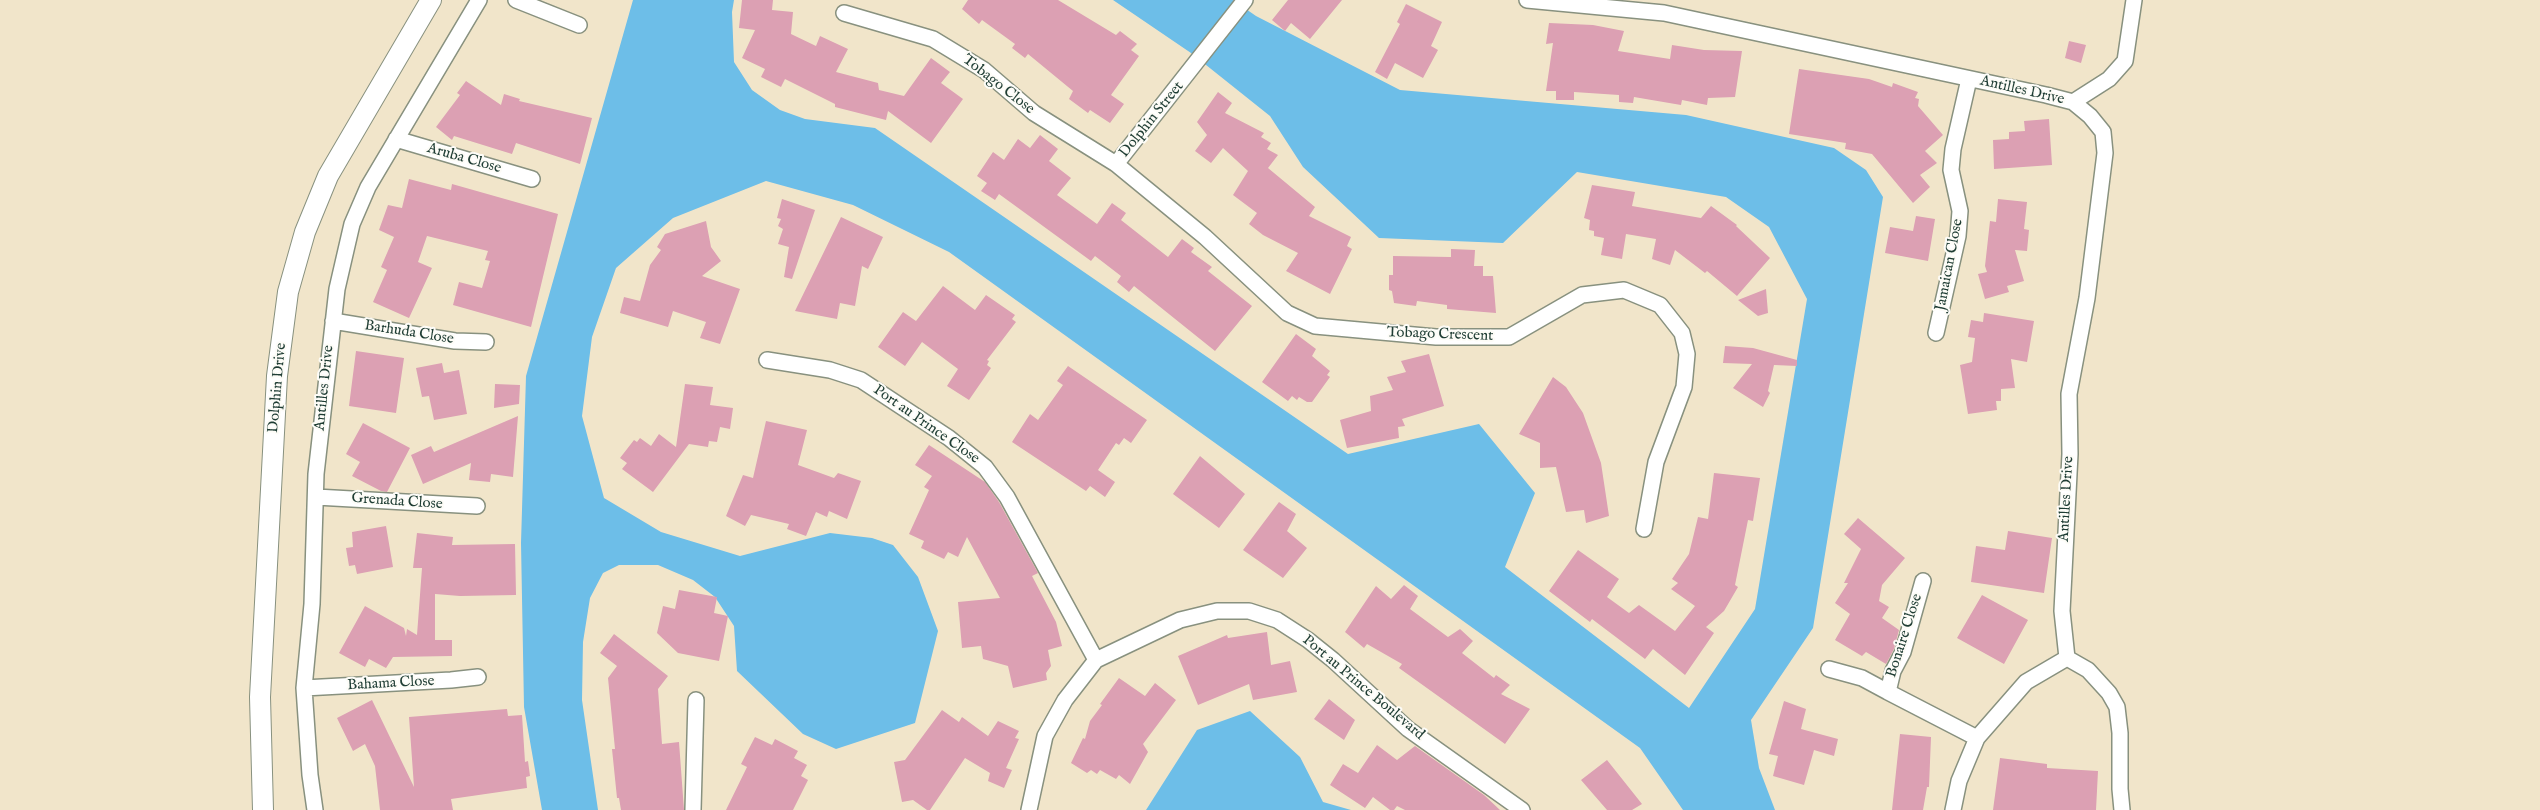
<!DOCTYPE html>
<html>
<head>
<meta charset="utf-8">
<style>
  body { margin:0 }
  canvas { display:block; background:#f1e5ca }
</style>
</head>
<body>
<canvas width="2540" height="810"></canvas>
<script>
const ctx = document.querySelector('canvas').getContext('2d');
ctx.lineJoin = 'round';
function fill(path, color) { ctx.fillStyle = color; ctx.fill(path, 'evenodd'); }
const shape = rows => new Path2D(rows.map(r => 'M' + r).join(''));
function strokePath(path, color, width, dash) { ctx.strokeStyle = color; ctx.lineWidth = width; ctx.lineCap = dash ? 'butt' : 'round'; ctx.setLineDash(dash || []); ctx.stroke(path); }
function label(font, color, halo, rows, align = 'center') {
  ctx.font = font + ' "IM FELL English",serif'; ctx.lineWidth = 4; ctx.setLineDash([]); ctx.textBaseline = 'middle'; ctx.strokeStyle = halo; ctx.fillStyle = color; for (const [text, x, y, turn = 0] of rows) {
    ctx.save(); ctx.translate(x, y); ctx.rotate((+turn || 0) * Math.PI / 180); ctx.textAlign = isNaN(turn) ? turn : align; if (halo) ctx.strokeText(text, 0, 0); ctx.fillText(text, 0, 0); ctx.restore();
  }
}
fill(shape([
  [633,0,734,0,732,12,734,62,752,90,780,110,805,119,875,128,1348,454,1479,424,1535,493,1505,567,1689,708,1755,609,1807,299,1769,227,1726,197,1577,172,1503,243,1379,238,1303,167,1270,116,1191,53,1113,0,1233,0,1256,16,1400,90,1686,115,1834,148,1866,170,1883,197,1813,628,1751,720,1759,768,1775,810,1683,810,1640,748,949,252,853,205,766,181,673,218,616,268,592,337,582,416,604,498,661,532,740,556,830,533,872,538,893,545,918,577,938,631,915,723,836,749,803,734,737,671,734,626,715,597,693,580,658,565,619,565,603,573,590,598,583,642,582,700,598,810,542,810,524,707,521,543,526,376],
  [1250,711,1300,757,1323,802,1351,810,1146,810,1197,730]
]), '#6dbee8');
fill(shape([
  [742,0,773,0,772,10,793,12,791,34,816,46,820,36,848,49,836,72,878,83,879,90,904,96,931,58,950,72,941,83,963,99,931,143,888,111,886,120,835,107,835,104,785,79,781,87,761,77,765,69,742,58,755,30,739,28],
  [968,0,1058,0,1116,35,1120,31,1137,44,1131,50,1139,56,1111,95,1124,104,1110,123,1090,110,1088,113,1069,99,1073,91,1028,54,1025,58,1012,48,1015,44,982,20,979,24,962,9],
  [1288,0,1342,0,1310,39,1291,23,1285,31,1272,20],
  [1406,4,1442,22,1431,46,1438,50,1423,78,1395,63,1387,79,1375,72,1400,24,1397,22],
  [1549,23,1593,25,1624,31,1618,51,1670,59,1672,45,1704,50,1742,51,1735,97,1708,98,1707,105,1682,100,1681,105,1634,97,1633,103,1619,102,1619,95,1574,92,1574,100,1556,100,1556,91,1546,91,1553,43,1546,44],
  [2069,41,2086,45,2081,63,2065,58],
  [1799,69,1869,79,1892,87,1893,83,1918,92,1915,98,1919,99,1918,106,1943,135,1925,151,1937,163,1920,175,1930,187,1913,203,1872,154,1845,149,1846,143,1789,134],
  [466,81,501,105,504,94,520,99,519,101,592,118,580,164,516,143,512,154,454,136,452,140,436,127,460,95,457,93],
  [1218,92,1232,103,1225,113,1264,133,1261,137,1271,143,1267,149,1278,155,1268,168,1315,207,1309,216,1351,237,1347,246,1352,249,1330,294,1286,271,1298,253,1263,235,1249,224,1257,213,1233,195,1248,171,1223,148,1211,163,1195,151,1207,135,1197,122],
  [2049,119,2052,165,1994,169,1993,140,2009,139,2009,132,2025,131,2024,121],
  [1040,135,1058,149,1049,161,1071,178,1057,195,1097,224,1112,203,1126,213,1121,220,1168,257,1182,239,1194,248,1191,252,1212,267,1208,271,1252,306,1215,351,1134,286,1129,292,1117,282,1121,276,1095,256,1091,261,999,194,995,200,981,191,987,183,977,176,993,152,1004,160,1018,139,1030,148],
  [409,179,451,190,452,184,558,214,531,327,453,305,459,282,482,288,490,261,485,260,488,251,427,236,418,262,432,268,409,318,373,302,387,270,381,267,394,237,379,230,388,205,402,208],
  [1592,185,1635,192,1632,206,1701,218,1711,206,1737,225,1736,226,1770,258,1737,296,1707,271,1705,273,1675,250,1670,265,1652,259,1656,239,1626,234,1622,259,1601,255,1604,238,1594,236,1594,231,1589,230,1590,220,1584,218],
  [782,199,815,210,792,279,784,277,789,247,778,244,783,229,778,226,781,219,777,218],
  [1998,199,2027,202,2024,229,2029,230,2027,251,2015,250,2024,281,2007,286,2009,292,1985,299,1978,274,1987,272,1985,266,1990,221,1996,222],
  [1916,216,1935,219,1928,261,1885,253,1890,227,1913,231],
  [841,217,883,237,868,269,862,266,855,306,840,303,837,319,795,311],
  [706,221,711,247,721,261,702,276,740,289,720,344,700,338,706,322,673,311,668,327,620,313,624,297,640,301,650,265,661,250,657,247,665,234],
  [1451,249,1475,250,1474,266,1483,266,1483,276,1493,276,1496,313,1447,309,1447,305,1417,301,1416,306,1394,303,1392,291,1389,290,1389,275,1393,275,1393,256,1451,257],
  [943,286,975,310,986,295,1015,315,1012,319,1016,322,987,360,989,361,987,365,991,368,969,400,947,386,958,369,922,342,905,366,878,347,903,312,916,321],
  [1766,289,1768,313,1758,316,1738,300],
  [1984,313,2034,321,2027,362,2011,359,2015,388,2001,389,2001,401,1996,401,1997,410,1968,414,1960,365,1972,362,1975,338,1968,337,1971,320,1983,322],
  [1296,334,1316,349,1312,356,1330,371,1327,375,1330,377,1312,402,1307,402,1299,397,1297,400,1292,396,1288,401,1262,382],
  [1725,346,1753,348,1797,360,1797,366,1774,365,1768,391,1770,393,1763,407,1733,388,1752,364,1723,363],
  [356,351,404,358,396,413,349,406],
  [1429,354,1444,406,1402,419,1405,426,1398,427,1399,438,1347,448,1340,420,1371,411,1370,396,1393,390,1387,377,1406,372,1401,361],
  [442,363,444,373,459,370,467,414,434,420,429,396,422,397,416,368],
  [1068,366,1147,420,1131,443,1124,438,1119,445,1116,443,1098,470,1115,482,1105,497,1090,486,1086,491,1012,442,1030,414,1038,420,1063,385,1057,381],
  [1553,377,1566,387,1583,413,1601,463,1609,516,1586,523,1584,510,1566,512,1556,467,1540,468,1540,443,1519,434],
  [495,384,520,385,519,404,494,408],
  [685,384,713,387,710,405,733,408,730,429,720,427,717,442,709,441,708,447,689,444,653,492,622,469,627,463,620,458,634,440,637,442,640,438,651,446,659,434,676,447],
  [518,416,513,477,491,474,490,482,469,480,471,463,423,484,411,455,431,446,434,452],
  [766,421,807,430,798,465,834,478,838,473,861,481,847,519,829,511,827,517,816,512,806,536,787,529,789,524,751,515,745,526,726,516,743,475,753,478],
  [363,423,410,448,387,492,381,491,352,476,360,462,346,454],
  [929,445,985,482,999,502,1038,573,1032,576,1056,622,1062,646,1048,650,1051,666,1046,673,1047,680,1013,688,1008,666,983,659,981,646,962,648,958,602,1000,598,967,537,958,557,948,552,944,559,921,548,924,541,909,534,929,490,924,487,932,476,915,465],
  [1200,456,1245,494,1219,528,1173,494],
  [1714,473,1760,478,1753,521,1748,520,1735,585,1738,587,1724,611,1706,627,1714,633,1685,675,1653,649,1645,659,1592,619,1590,622,1549,591,1578,550,1619,579,1607,597,1629,613,1639,605,1675,631,1695,606,1671,589,1678,583,1672,579,1689,554,1698,517,1708,519],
  [1279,502,1296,514,1287,531,1307,548,1283,578,1243,550],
  [1858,518,1905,558,1882,585,1879,601,1889,607,1882,618,1899,630,1894,649,1886,664,1866,652,1862,656,1835,640,1850,614,1835,603,1848,583,1844,583,1861,549,1844,534],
  [386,526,393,567,357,574,355,565,349,566,346,548,353,547,352,532],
  [2008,531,2052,538,2044,593,1971,582,1976,546,2005,550],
  [417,533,453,537,452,545,515,544,516,595,460,596,435,594,435,640,452,640,452,656,393,657,386,668,369,659,365,667,339,653,365,606,404,628,406,636,407,629,417,635,422,568,413,568],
  [1404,585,1418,596,1410,609,1448,637,1460,629,1473,641,1462,653,1494,678,1496,675,1510,685,1501,694,1530,709,1505,744,1399,668,1402,664,1367,644,1364,648,1345,632,1376,586,1391,599],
  [679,590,717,597,714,613,728,616,719,661,678,653,657,633,663,606,675,609],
  [1982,595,2028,620,2004,664,1957,638],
  [1267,632,1271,665,1290,661,1297,692,1253,700,1249,684,1198,705,1178,656,1227,635,1228,638],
  [614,634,668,676,658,689,662,744,679,742,684,810,621,810,619,798,617,798,612,749,615,749,608,678,617,666,600,653],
  [1119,678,1145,696,1155,683,1176,700,1143,744,1148,752,1130,784,1119,775,1116,779,1100,770,1097,774,1091,770,1087,773,1071,763,1083,738,1085,739,1090,721,1102,705,1100,704],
  [1329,699,1355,720,1344,740,1314,719],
  [372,700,414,787,409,717,507,709,508,716,522,715,525,762,528,761,530,776,526,777,527,788,451,799,453,810,380,810,375,766,365,744,353,751,337,718],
  [1784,701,1806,709,1801,729,1838,739,1834,756,1814,750,1804,785,1773,776,1778,756,1769,754],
  [942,710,959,722,962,717,988,736,998,721,1019,731,1015,738,1019,739,1006,768,1012,770,1004,788,988,781,990,773,965,758,930,810,927,810,913,800,902,802,894,762,905,760],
  [1900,734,1931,737,1929,787,1927,787,1923,810,1892,810],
  [755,737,772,745,775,739,798,751,794,758,807,765,801,776,808,780,793,810,726,810,747,767,741,764],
  [1377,745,1397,760,1415,746,1484,795,1500,810,1405,810,1397,806,1394,810,1390,810,1373,797,1365,808,1330,785,1343,764,1358,773],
  [2000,758,2047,764,2047,768,2098,771,2096,810,1993,810],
  [1607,760,1642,804,1632,810,1607,810,1581,780]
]), '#dca0b3');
const street = shape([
  [516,0,579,25],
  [1527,0,1664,13,2046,95,2073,102,2090,116,2103,132,2105,153,2087,298,2069,394,2070,454,2062,611,2067,658],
  [844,13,933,39,984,70,1034,113,1116,164,1205,237,1287,313,1315,326,1436,337,1509,337,1582,295,1624,290,1660,305,1682,333,1687,354,1684,387,1656,462,1644,529],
  [2073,102,2109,79,2125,61,2134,0],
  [396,139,532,179],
  [1116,164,1245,0],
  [333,321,455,341,486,342],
  [1936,333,1958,236,1960,211,1951,170,1953,149,1969,79],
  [767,360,830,370,861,380,949,438,985,467,1007,497,1096,660],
  [316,497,477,506],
  [1923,581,1903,652,1893,671,1888,692,1977,738],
  [2067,658,2088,670,2109,693,2117,707,2120,733,2120,789,2122,810],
  [1829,669,1862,678,1888,692],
  [304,688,451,680,478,677],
  [315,810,310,775,304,688,312,604,316,474,337,289,352,224,368,187,479,0],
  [693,810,696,700],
  [1029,810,1045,736,1065,700,1096,660,1180,620,1217,611,1249,611,1277,620,1308,640,1333,660,1408,729,1522,810],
  [1953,810,1959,781,1977,738,2026,682,2067,658]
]);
const secondary = shape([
  [263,810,260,697,277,376,288,292,305,232,328,176,431,0]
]);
strokePath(street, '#88917f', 18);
strokePath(secondary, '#88917f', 22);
strokePath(street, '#fff', 15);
strokePath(secondary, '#fff', 20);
label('15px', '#1f3d34', '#fdfcf7', [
  ["Tobago Close",998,85,38],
  ["Antilles Drive",2022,91,13],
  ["Dolphin Street",1152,120,-51],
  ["Aruba Close",464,159,16],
  ["Jamaican Close",1950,265,-79],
  ["Barhuda Close",409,333,9],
  ["Tobago Crescent",1440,335,2],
  ["Dolphin Drive",278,388,-85],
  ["Antilles Drive",325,388,-84],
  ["Port au Prince Close",926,425,35],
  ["Antilles Drive",2067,499,-87],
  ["Grenada Close",397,502,4],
  ["Bonaire Close",1905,636,-72],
  ["Bahama Close",391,684,-3],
  ["Port au Prince Boulevard",1363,688,40]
]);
</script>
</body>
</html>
